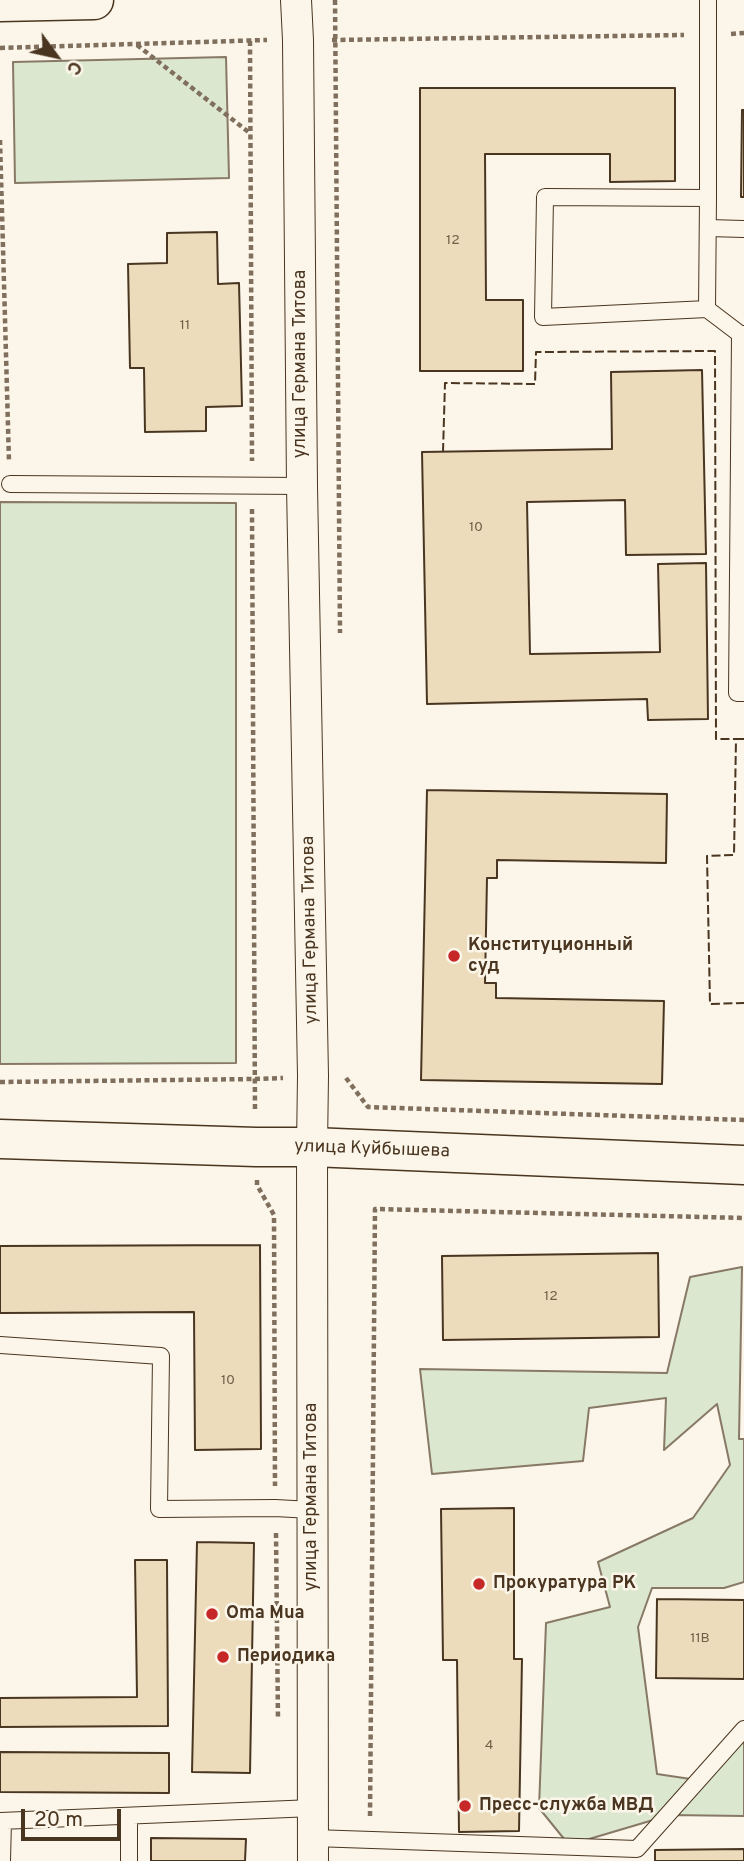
<!DOCTYPE html>
<html>
<head>
<meta charset="utf-8">
<style>
  body { margin:0 }
  #map { position:relative; width:744px; height:1861px; overflow:hidden; background:#fbf6e9; font-family:Overpass,sans-serif }
  canvas { display:block }
  .north { position:absolute; left:21px; top:21px; width:70px; height:70px; -webkit-text-stroke:5px #fbf6e9; paint-order:stroke; rotate:123deg; font-size:19px; font-weight:700; line-height:28px; text-align:center; color:#4a3520 }
  .north::after { content:''; display:block; margin:auto; width:24px; height:32px; background:#4a3520; clip-path:polygon(50% 0,100% 100%,50% 72%,0 100%) }
  .scale { position:absolute; left:21px; top:1809px; width:100px; height:32px; box-sizing:border-box; border:4px solid #4a3520; border-top:0; padding-left:9px; font-size:21px; line-height:24px; white-space:nowrap; color:#4a3520; -webkit-text-stroke:5px #fbf6e9; paint-order:stroke }
</style>
</head>
<body>
<div id="map">
<canvas width="744" height="1861"></canvas>
<div class="north">С</div>
<div class="scale">20 m</div>
</div>
<script>
const ctx = document.querySelector('canvas').getContext('2d');
ctx.lineJoin = 'round';
function fill(path, color) { ctx.fillStyle = color; ctx.fill(path, 'evenodd'); }
const shape = rows => new Path2D(rows.map(r => 'M' + r).join(''));
function strokePath(path, color, width, dash) { ctx.strokeStyle = color; ctx.lineWidth = width; ctx.lineCap = dash ? 'butt' : 'round'; ctx.setLineDash(dash || []); ctx.stroke(path); }
function label(font, color, halo, rows, align = 'center') {
  ctx.font = font + ' Overpass,sans-serif'; ctx.lineWidth = 5; ctx.setLineDash([]); ctx.textBaseline = 'middle'; ctx.strokeStyle = halo; ctx.fillStyle = color; for (const [text, x, y, turn = 0] of rows) {
    ctx.save(); ctx.translate(x, y); ctx.rotate((+turn || 0) * Math.PI / 180); ctx.textAlign = isNaN(turn) ? turn : align; if (halo) ctx.strokeText(text, 0, 0); ctx.fillText(text, 0, 0); ctx.restore();
  }
}
const green = shape([
  [226,57,229,178,15,183,13,62,226,57],
  [0,502,236,503,236,1063,0,1064,0,502],
  [742,1267,739,1439,744,1439,744,1582,724,1588,652,1588,638,1627,657,1774,704,1781,744,1737,744,1816,670,1815,569,1845,539,1808,546,1623,610,1607,598,1562,693,1518,730,1465,717,1404,664,1450,666,1398,589,1408,583,1461,432,1474,420,1369,667,1373,690,1277,742,1267]
]);
fill(green, '#dce7d0');
strokePath(green, '#887966', 2);
const building = shape([
  [420,88,675,88,675,181,610,182,610,154,485,154,486,300,523,300,523,371,420,371,420,88],
  [742,110,744,110,744,197,741,197,742,110],
  [217,232,218,284,239,283,242,406,206,407,206,431,145,432,144,368,130,368,128,264,167,263,167,233,217,232],
  [702,370,706,554,626,555,625,500,527,502,530,654,660,652,658,564,706,563,708,719,648,720,647,699,427,704,422,452,612,449,611,372,702,370],
  [427,790,667,794,666,863,497,860,497,878,487,878,485,983,496,983,496,998,664,1001,662,1084,421,1080,427,790],
  [260,1245,261,1449,195,1450,194,1312,0,1313,0,1246,260,1245],
  [658,1253,659,1337,443,1340,442,1256,658,1253],
  [514,1508,514,1659,522,1659,519,1831,459,1832,457,1660,443,1660,441,1509,514,1508],
  [197,1542,254,1543,250,1773,192,1772,197,1542],
  [135,1560,167,1560,168,1726,0,1727,0,1698,137,1697,135,1560],
  [657,1599,744,1600,744,1679,656,1678,657,1599],
  [0,1752,169,1753,169,1793,0,1792,0,1752],
  [151,1838,246,1839,245,1861,151,1861,151,1838],
  [744,1849,744,1861,655,1861,655,1850,744,1849]
]);
fill(building, '#ecdcbc');
strokePath(building, '#4a3520', 2);
const lane = shape([
  [708,198,707,309,740,334,744,334],
  [708,228,744,229],
  [707,309,543,317,545,197,708,198,708,0],
  [740,334,737,693,744,693],
  [10,484,302,486],
  [0,1345,161,1356,159,1509,275,1508,312,1510],
  [0,1821,313,1808],
  [313,1838,637,1849,744,1729],
  [2,1861,3,1821],
  [129,1861,129,1816]
]);
const street = shape([
  [296,0,298,40,302,486,313,1076,312,1147,313,1861]
]);
const secondary = shape([
  [0,2,94,0],
  [0,1139,256,1147,312,1147,744,1165]
]);
strokePath(lane, '#4a3520', 18);
strokePath(street, '#4a3520', 32);
strokePath(secondary, '#4a3520', 41);
strokePath(shape([
  [335,0,340,633],
  [731,34,744,33],
  [332,40,684,35],
  [250,41,252,461],
  [137,45,251,134],
  [0,48,267,40],
  [0,140,9,462],
  [252,509,255,1112],
  [346,1078,368,1107,744,1120],
  [0,1082,255,1079,283,1078],
  [257,1180,257,1185,274,1215,275,1486],
  [276,1533,278,1720],
  [370,1816,375,1209,744,1218]
]), '#7f6f5c', 4.5, [5, 3.5]);
strokePath(lane, '#fbf6e9', 16);
strokePath(street, '#fbf6e9', 30);
strokePath(secondary, '#fbf6e9', 38);
strokePath(shape([
  [443,452,445,383,535,384,536,352,715,351,716,739,736,739],
  [744,739,736,739,734,855,707,856,710,1004,744,1003]
]), '#4a3520', 2, [9, 3.5]);
for (const [x, y, r, color] of [
  [454,956,7,"#c62828"],
  [479,1584,7,"#c62828"],
  [212,1614,7,"#c62828"],
  [223,1657,7,"#c62828"],
  [465,1806,7,"#c62828"]
]) { const dot = new Path2D(); dot.arc(x, y, r, 0, 2 * Math.PI); ctx.fillStyle = color; ctx.fill(dot); strokePath(dot, '#fbf6e9', 2.5); }
label('14px', '#725f47', null, [
  ["12",453,241],
  ["11",185,326],
  ["10",476,528],
  ["12",551,1297],
  ["10",228,1381],
  ["11В",700,1639],
  ["4",489,1746]
]);
label('18px', '#4a3520', '#fbf6e9', [
  ["улица Германа Титова",301,364,-90],
  ["улица Германа Титова",311,930,-91],
  ["улица Куйбышева",372,1150,2],
  ["улица Германа Титова",312,1497,-90]
]);
label('bold 18px', '#4a3520', '#fbf6e9', [
  ["Конституционный",468,946],
  ["суд",468,967],
  ["Прокуратура РК",493,1584],
  ["Oma Mua",226,1614],
  ["Периодика",237,1657],
  ["Пресс-служба МВД",479,1806]
], 'left');
</script>
</body>
</html>
